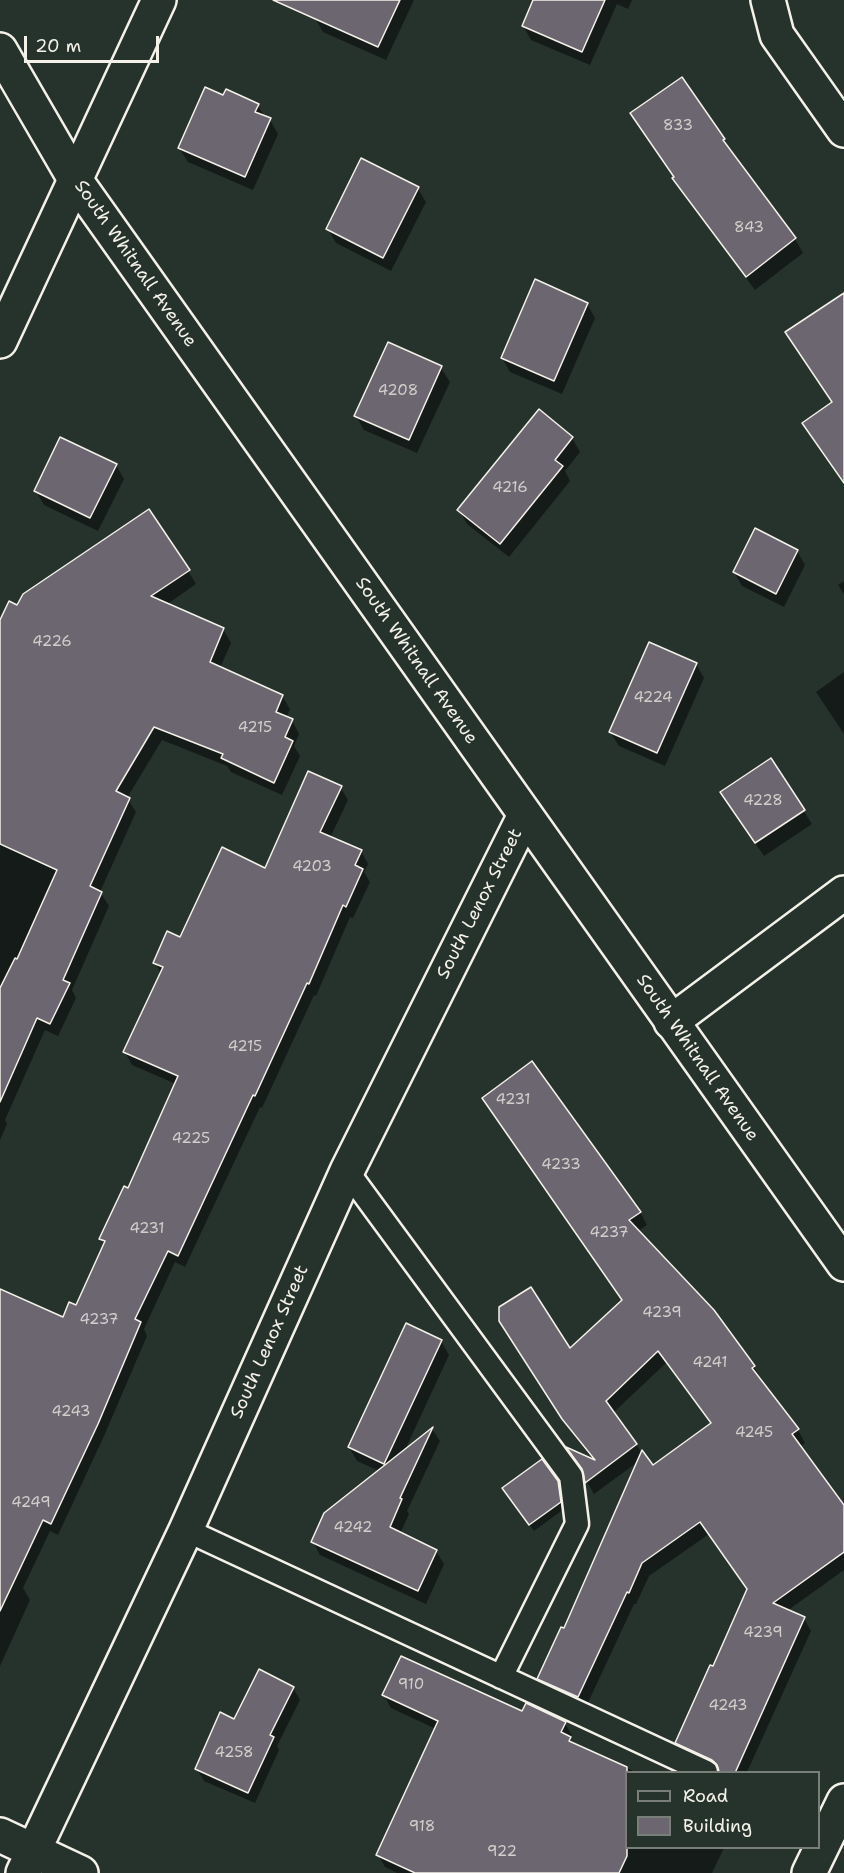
<!DOCTYPE html>
<html>
<head>
<meta charset="utf-8">
<style>
  body { margin:0 }
  #map { position:relative; width:844px; height:1873px; overflow:hidden; background:#26332d; font-family:"Shantell Sans",sans-serif }
  canvas { display:block }
  .legend { position:absolute; left:625px; top:1771px; width:195px; height:78px; box-sizing:border-box; background:#26332d; border:2px solid #787f78; margin:0; padding:8px 10px; list-style:none; font-size:18px; color:#f4f1e8 }
  .legend li { display:flex; align-items:center; gap:12px; height:30px }
  .legend b { width:30px; border:2px solid #787f78 }
  .scale { position:absolute; left:24px; top:36px; width:135px; height:27px; box-sizing:border-box; border:3px solid #f4f1e8; border-top:0; padding-left:8px; font-size:18px; line-height:21px; white-space:nowrap; color:#f4f1e8; -webkit-text-stroke:4px #26332d; paint-order:stroke }
</style>
</head>
<body>
<div id="map">
<canvas width="844" height="1873"></canvas>
<ul class="legend">
<li><b style="height:8px;background:#26332d"></b>Road</li>
<li><b style="height:16px;background:#6c6671"></b>Building</li>
</ul>
<div class="scale">20 m</div>
</div>
<script>
const ctx = document.querySelector('canvas').getContext('2d');
ctx.lineJoin = 'round';
function fill(path, color) { ctx.fillStyle = color; ctx.fill(path, 'evenodd'); }
const shape = rows => new Path2D(rows.map(r => 'M' + r).join(''));
function strokePath(path, color, width, dash) { ctx.strokeStyle = color; ctx.lineWidth = width; ctx.lineCap = dash ? 'butt' : 'round'; ctx.setLineDash(dash || []); ctx.stroke(path); }
function label(font, color, halo, rows, align = 'center') {
  ctx.font = font + ' "Shantell Sans",sans-serif'; ctx.lineWidth = 4.5; ctx.setLineDash([]); ctx.textBaseline = 'middle'; ctx.strokeStyle = halo; ctx.fillStyle = color; for (const [text, x, y, turn = 0] of rows) {
    ctx.save(); ctx.translate(x, y); ctx.rotate((+turn || 0) * Math.PI / 180); ctx.textAlign = isNaN(turn) ? turn : align; if (halo) ctx.strokeText(text, 0, 0); ctx.fillText(text, 0, 0); ctx.restore();
  }
}
fill(shape([
  [323,0,414,0,386,60,323,32,315,18],
  [535,0,632,0,628,9,617,4,590,65,531,40,523,26],
  [224,97,258,106,265,117,270,120,278,134,253,190,188,162,179,148],
  [640,127,724,140,731,154,795,239,803,253,755,290,682,192,675,178],
  [418,189,426,202,391,271,336,243,328,229],
  [587,304,595,318,562,394,510,372,502,358],
  [388,344,441,368,450,382,417,453,364,430,356,416],
  [572,438,580,452,565,471,570,481,509,557,467,524,459,510],
  [116,465,124,479,98,531,44,505,36,491],
  [797,551,805,565,784,607,742,586,734,572],
  [188,571,196,584,166,605,223,629,231,643,220,668,282,696,290,709,286,718,292,720,299,734,294,746,300,756,282,795,231,772,227,766,162,740,127,798,136,812,100,892,109,906,72,990,76,998,58,1036,45,1030,5,1120,7,1124,0,1140,0,992,2,987,0,986,0,624,18,607],
  [844,581,844,594,838,585],
  [696,664,704,678,665,766,619,746,610,732],
  [844,672,844,734,816,692],
  [771,760,812,824,764,856,730,806],
  [340,787,348,800,330,838,361,851,368,864,364,872,370,882,353,918,350,917,316,996,314,995,262,1108,260,1107,185,1267,175,1262,144,1329,147,1336,104,1436,58,1535,50,1531,23,1588,30,1600,0,1666,0,1291,64,1319,77,1307,105,1245,101,1239,129,1190,176,1084,132,1065,125,1052,161,974,155,962,266,870],
  [484,1098,640,1212,647,1225,638,1231,713,1311,754,1367,761,1379,760,1381,798,1430,805,1443,799,1447,844,1508,844,1570,787,1611,804,1619,811,1631,747,1772,721,1772,684,1756,677,1743,714,1668,748,1591,709,1534,649,1576,636,1604,634,1604,585,1709,546,1691,539,1678,564,1630,639,1461,594,1494,587,1482,585,1472,595,1462,571,1432,508,1334,570,1350,623,1301],
  [666,1363,711,1424,653,1468,613,1413],
  [441,1341,449,1355,404,1452,432,1429,440,1441,407,1511,409,1514,400,1534,436,1551,444,1564,426,1604,320,1555,313,1542,379,1471,357,1461,349,1447],
  [557,1482,561,1490,564,1509,534,1531,507,1495],
  [293,1688,300,1700,277,1746,279,1750,255,1803,204,1781,197,1769,235,1721],
  [384,1695,523,1713,565,1723,572,1736,571,1740,574,1745,636,1772,626,1772,626,1848,724,1848,712,1873,397,1873,385,1867,378,1855,436,1729,391,1708]
]), '#0007');
const building = shape([
  [273,0,400,0,378,47,273,0],
  [533,0,605,0,582,52,522,26,533,0],
  [682,77,725,139,723,140,796,238,746,277,672,178,674,177,630,113,682,77],
  [205,87,223,95,226,89,259,104,255,112,271,118,245,177,178,148,205,87],
  [361,158,419,187,383,258,326,229,361,158],
  [535,279,588,303,554,381,501,358,535,279],
  [844,293,844,483,802,423,832,402,785,332,844,293],
  [388,342,442,366,409,440,354,416,388,342],
  [539,409,573,437,555,460,563,466,500,544,457,510,539,409],
  [60,437,117,464,90,518,34,491,60,437],
  [149,509,190,570,151,596,224,628,210,662,283,695,276,712,293,719,285,737,293,741,274,783,221,758,223,754,154,727,116,791,130,798,90,886,102,892,63,980,70,983,50,1024,37,1018,0,1102,0,988,15,958,17,959,57,870,0,844,0,620,9,601,17,605,23,594,149,509],
  [755,528,798,550,776,594,733,572,755,528],
  [649,642,697,663,657,753,609,732,649,642],
  [771,758,805,810,755,843,720,792,771,758],
  [308,771,342,786,320,832,362,850,355,865,363,869,346,907,343,905,309,984,307,983,255,1096,253,1095,178,1256,168,1251,135,1319,141,1322,98,1424,51,1524,43,1520,0,1611,0,1289,63,1317,69,1302,76,1305,105,1241,99,1239,124,1186,128,1188,178,1076,123,1052,163,967,153,963,167,931,180,937,222,847,265,868,308,771],
  [532,1061,641,1212,629,1220,714,1310,755,1366,752,1368,799,1429,792,1434,844,1505,844,1552,773,1603,805,1617,735,1773,719,1773,717,1765,712,1760,675,1743,710,1665,713,1666,747,1589,700,1522,642,1563,629,1593,627,1592,578,1697,537,1679,561,1627,564,1628,642,1450,653,1465,711,1423,658,1351,606,1401,637,1444,585,1483,582,1469,566,1447,595,1460,562,1419,499,1321,499,1307,531,1287,570,1348,622,1300,482,1098,532,1061],
  [406,1323,442,1340,384,1464,348,1447,406,1323],
  [433,1427,400,1498,402,1499,390,1527,437,1550,418,1591,311,1542,324,1513,433,1427],
  [542,1459,558,1481,561,1502,529,1525,502,1488,542,1459],
  [401,1656,522,1711,526,1703,566,1722,561,1732,571,1737,569,1741,627,1767,627,1856,619,1873,415,1873,376,1855,438,1721,382,1695,401,1656],
  [259,1669,294,1687,270,1735,274,1737,248,1793,195,1769,220,1712,234,1719,259,1669]
]);
fill(building, '#6c6671');
strokePath(building, '#f4f1e8', 1.5);
const lane = shape([
  [347,1171,571,1476,577,1524,501,1677],
  [186,1530,706,1772]
]);
const street = shape([
  [768,0,777,35,844,130],
  [0,341,159,0],
  [671,1022,844,893],
  [0,1835,81,1873],
  [23,1873,186,1530,347,1171,525,815],
  [809,1873,844,1801]
]);
const secondary = shape([
  [0,50,76,181,844,1264]
]);
strokePath(lane, '#f4f1e8', 27);
strokePath(street, '#f4f1e8', 38);
strokePath(secondary, '#f4f1e8', 38);
strokePath(lane, '#26332d', 22);
strokePath(street, '#26332d', 33);
strokePath(secondary, '#26332d', 33);
label('15px', '#d2ceca', null, [
  ["833",678,126],
  ["843",749,228],
  ["4208",398,391],
  ["4216",510,488],
  ["4226",52,642],
  ["4224",653,698],
  ["4215",255,728],
  ["4228",763,801],
  ["4203",312,867],
  ["4215",245,1047],
  ["4231",513,1100],
  ["4225",191,1139],
  ["4233",561,1165],
  ["4231",147,1229],
  ["4237",609,1233],
  ["4239",662,1313],
  ["4237",99,1320],
  ["4241",710,1363],
  ["4243",71,1412],
  ["4245",754,1433],
  ["4249",31,1503],
  ["4242",353,1528],
  ["4239",763,1633],
  ["910",411,1685],
  ["4243",728,1706],
  ["4258",234,1753],
  ["918",422,1827],
  ["922",502,1852]
]);
label('18px', '#f4f1e8', '#26332d', [
  ["South Whitnall Avenue",135,264,55],
  ["South Whitnall Avenue",416,661,55],
  ["South Lenox Street",480,904,-63],
  ["South Whitnall Avenue",697,1058,55],
  ["South Lenox Street",270,1342,-66]
]);
</script>
</body>
</html>
